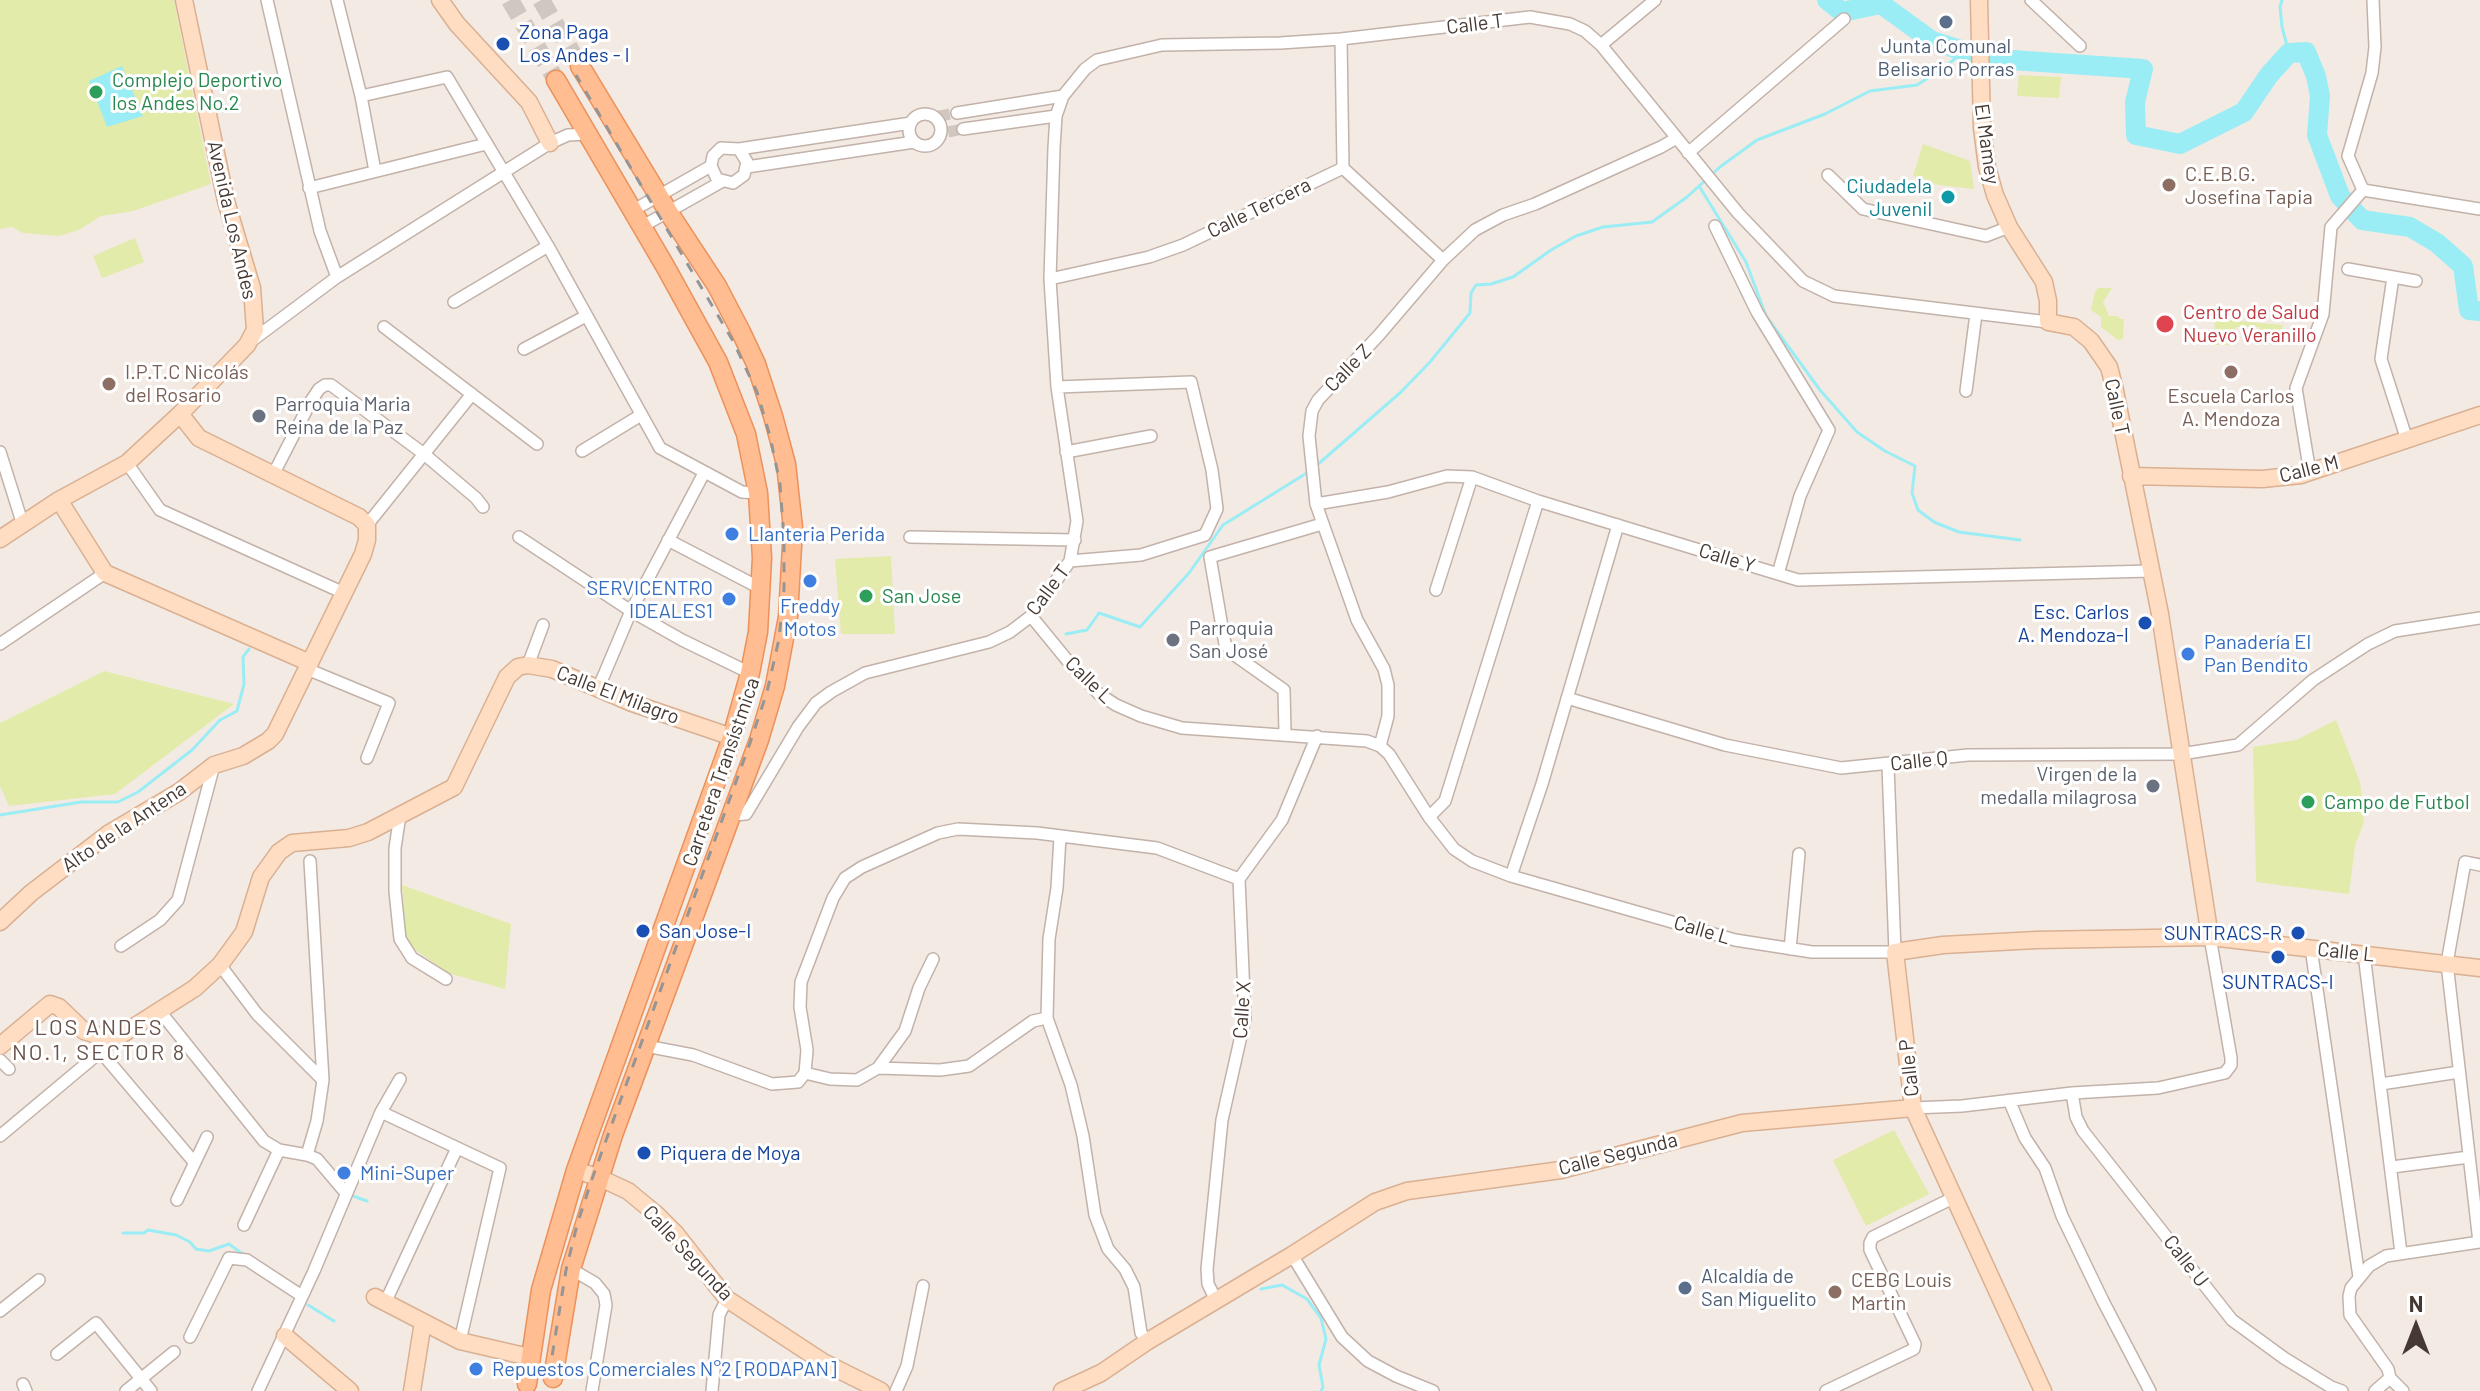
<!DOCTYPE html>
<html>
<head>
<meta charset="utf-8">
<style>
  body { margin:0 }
  #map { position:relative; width:2480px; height:1391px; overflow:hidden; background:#f3eae4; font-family:Barlow,sans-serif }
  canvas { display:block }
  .north { position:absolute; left:2376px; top:1287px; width:80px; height:80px; -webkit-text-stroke:6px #fff; paint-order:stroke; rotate:0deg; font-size:22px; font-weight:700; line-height:32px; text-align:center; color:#463933 }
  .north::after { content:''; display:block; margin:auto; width:28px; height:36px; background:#463933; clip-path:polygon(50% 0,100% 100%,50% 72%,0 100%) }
</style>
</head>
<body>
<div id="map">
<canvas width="2480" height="1391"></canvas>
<div class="north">N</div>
</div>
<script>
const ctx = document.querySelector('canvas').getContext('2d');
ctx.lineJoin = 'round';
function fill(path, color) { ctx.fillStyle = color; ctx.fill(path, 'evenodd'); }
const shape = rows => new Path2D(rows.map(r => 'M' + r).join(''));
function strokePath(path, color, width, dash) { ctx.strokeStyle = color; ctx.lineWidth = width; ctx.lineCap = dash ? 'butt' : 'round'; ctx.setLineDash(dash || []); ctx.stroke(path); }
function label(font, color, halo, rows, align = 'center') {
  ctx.font = font + ' Barlow,sans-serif'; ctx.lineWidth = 6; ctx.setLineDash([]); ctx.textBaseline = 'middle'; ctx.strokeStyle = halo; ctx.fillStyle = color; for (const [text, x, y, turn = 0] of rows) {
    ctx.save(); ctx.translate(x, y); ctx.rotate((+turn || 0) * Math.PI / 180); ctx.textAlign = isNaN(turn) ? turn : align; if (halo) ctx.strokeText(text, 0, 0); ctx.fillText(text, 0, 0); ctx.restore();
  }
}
fill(shape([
  [0,0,174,0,211,184,133,211,101,216,79,230,59,236,23,233,12,227,0,229],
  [2019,75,2061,77,2059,98,2017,96],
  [1923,144,1970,161,1974,189,1931,184,1931,181,1913,176],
  [135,238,144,262,102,278,93,256],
  [2098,288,2112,288,2103,302,2109,316,2118,316,2120,319,2124,319,2123,339,2118,340,2101,327,2101,317,2091,310,2095,292],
  [2215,319,2283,325,2279,345,2259,343,2259,327,2236,327,2235,345,2213,345],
  [891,556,895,634,841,634,835,559],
  [104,671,234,704,115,794,9,806,0,786,0,723],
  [2336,720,2360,782,2364,822,2355,845,2349,894,2256,882,2253,747,2296,740],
  [402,885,511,924,505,989,448,973,407,944],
  [1894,1130,1929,1194,1866,1226,1833,1160]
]), '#e2eba9');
fill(shape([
  [122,66,143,116,107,127,89,81]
]), '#9bedf5');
strokePath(shape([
  [2282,0,2280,7,2282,27,2289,53],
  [1699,186,1746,262,1766,316,1820,390,1857,432,1885,451,1915,466,1912,493,1918,510,1934,522,1959,532,2020,540],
  [1316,466,1401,392,1430,362,1470,313,1471,293,1476,285,1491,284,1513,277,1551,250,1576,236,1603,227,1652,222,1687,197,1720,167,1757,140,1825,114,1870,91,1917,85,1944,68,1964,51],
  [1066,634,1087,630,1099,613,1140,627,1189,573,1223,525,1310,471],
  [0,815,81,802,118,802,138,792,192,750,220,720,237,711,244,684,243,657,249,649],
  [353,1196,367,1201],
  [123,1233,144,1233,148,1230,176,1235,190,1242,196,1249,209,1251,229,1244,244,1255],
  [1261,1289,1282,1285,1307,1299,1321,1318,1326,1339,1319,1365,1323,1387,1321,1391],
  [308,1305,334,1321]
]), '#9bedf5', 3);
strokePath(shape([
  [1827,0,1842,12,1881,4,1932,41,1964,51,2012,60,2143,69,2135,102,2136,135,2180,144,2244,112,2269,75,2289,53,2306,52,2316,76,2320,96,2317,135,2340,196,2362,220,2410,227,2437,243,2463,266,2469,310,2480,311]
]), '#9bedf5', 20);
strokePath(shape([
  [939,116,957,113],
  [948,132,963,129]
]), '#d0c7c1', 11, [11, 5.5]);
strokePath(shape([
  [510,0,556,80],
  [541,0,580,66]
]), '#d0c7c1', 18, [18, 9]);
const street = shape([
  [267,0,320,231,337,277],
  [337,0,361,96,375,171],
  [2031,0,2080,46],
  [1341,39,1343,168],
  [1601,45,1655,0],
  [361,96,447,77,548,246,660,448,742,492,758,493],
  [957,113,1063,96],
  '909 130a16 16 0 1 1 32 0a16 16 0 1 1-32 0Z',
  [963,129,1056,116],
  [739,149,911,123],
  [1688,153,1844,19],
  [747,167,914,142],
  [1343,168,1443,260],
  [1828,175,1863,209,1986,236,2009,227],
  [309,188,486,144],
  [2363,190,2348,156,2372,73,2375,47,2373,0],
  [2363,190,2480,209],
  [632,211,711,166,713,156,721,148,739,149,747,162,744,175,733,183,717,179,711,166],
  [1715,226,1757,312,1829,430,1800,496,1778,574],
  [641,227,721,182],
  [2348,269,2416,281],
  [2393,277,2381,359,2407,440],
  [1050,279,1149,257,1183,245,1343,168],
  [454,302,548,246],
  [384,327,537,444],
  [250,342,337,277,550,143,568,135,587,134],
  [524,349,586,316],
  [1057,387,1191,382,1212,470,1217,509,1205,535,1141,555,1070,561],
  [1966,391,1976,314],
  [582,451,641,415],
  [0,452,23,525],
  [1066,452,1151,436],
  [127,463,160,510,344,593],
  [2310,473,2296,388,2323,314,2331,227,2363,190],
  [273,475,311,401,319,389,325,385,331,385,424,454,476,498,483,507],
  [1316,504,1388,492,1447,476,1472,477,1538,501,1798,580,2151,571],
  [367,525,472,394],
  [519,537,631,611,682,640,750,673],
  [910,537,1075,540],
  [668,540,760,588],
  [1436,590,1472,477],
  [1031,616,1067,660,1099,694,1116,705,1141,716,1182,728,1367,741,1380,746,1389,754,1429,817,1454,849,1472,861,1511,876,1735,940,1812,952,1895,952,1888,765],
  [0,644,105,573],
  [528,665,543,625],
  [307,669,389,703,367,758],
  [598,689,631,611,704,473],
  [1567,698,1725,745,1841,768,1968,755,2181,754,2238,745,2313,680,2368,644,2395,631,2480,618],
  [1285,733,1284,690,1236,656,1225,644,1210,557,1322,524],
  [1380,746,1388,716,1388,685,1384,669,1357,620,1316,504,1309,436,1312,411,1318,400,1379,335,1443,260,1475,230,1503,215,1535,204,1661,147,1675,139],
  [400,815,395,848,395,891,400,939,412,958,446,979],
  [732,815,746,814,798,727,816,703,831,692,865,673,989,642,1010,632,1031,616,1070,561,1077,521,1057,387,1050,279,1054,148,1056,116,1063,96,1085,69,1097,60,1162,45,1280,43,1341,39,1530,17,1570,24,1585,31,1601,45,1738,213,1803,281,1834,296,2048,322],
  [1429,817,1445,801,1538,501],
  [1060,837,1057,888,1049,939,1047,1018,1071,1085,1083,1136,1095,1215,1108,1249,1125,1269,1134,1287,1141,1333,1148,1341],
  [1511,876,1542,784,1618,525],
  [121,946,160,920,178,900,214,765],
  [2311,948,2359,1277],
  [1790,949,1799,854],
  [2364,954,2401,1253],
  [220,965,257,1014,323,1080],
  [158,1009,264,1141,279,1150,307,1155,317,1159,345,1192],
  [646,1046,693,1055,772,1084,798,1082,805,1073,807,1050,800,1007,801,982,833,898,845,878,862,867,938,833,958,829,1037,833,1157,848,1239,879],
  [100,1051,194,1162],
  [0,1060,9,1069],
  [878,1068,940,1070,969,1066,1033,1021,1047,1018],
  [805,1073,830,1079,857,1080,878,1068,905,1031,919,988,933,959],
  [2381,1084,2459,1072],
  [2072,1093,2076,1117,2083,1131,2232,1320,2284,1358,2331,1387,2342,1391],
  [2009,1100,2025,1138,2045,1168,2062,1216,2103,1301,2150,1391],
  [1913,1108,1962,1106,2072,1093,2158,1088,2225,1073,2231,1065,2231,1058,2210,937],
  [381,1112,500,1168,460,1341],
  [0,1136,117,1038],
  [307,1155,317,1121,323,1080,310,861],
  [2392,1167,2469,1157],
  [177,1200,207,1137],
  [244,1225,279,1150],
  [2479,1242,2447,963,2465,862,2480,865],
  [1292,1255,1342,1337,1368,1361,1396,1376,1433,1391],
  [571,1269,595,1283,604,1294,606,1305,592,1391],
  [1216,1300,1208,1284,1207,1269,1222,1120,1245,1018,1239,879,1282,820,1317,736],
  [385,1303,457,1148],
  [0,1311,39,1280],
  [190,1337,229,1258,247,1260,302,1296],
  [57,1354,96,1323,151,1391],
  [2390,1378,2403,1391],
  [23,1384,26,1391],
  [126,1391,174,1352],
  [258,1391,314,1271,381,1112,400,1079],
  [712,1391,719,1315,727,1299],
  [896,1391,907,1366,923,1286],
  [1826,1391,1914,1349,1915,1344,1870,1250,1870,1243,1873,1237,1953,1198],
  [2375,1391,2390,1378,2388,1369,2350,1315,2349,1296,2351,1288,2369,1266,2386,1256,2480,1242]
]);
const secondary = shape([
  [440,0,457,24,529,102,550,143],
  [1979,0,1982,128,1987,167,1995,195,2009,227,2044,282,2048,301,2048,322,2074,327,2091,341,2109,367,2114,386,2160,614,2210,937],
  [2131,476,2262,479,2301,475,2480,415],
  [59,500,105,573,310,663],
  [0,539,59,500,127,463,180,414,247,345,255,330,252,288,226,201,184,0],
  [0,922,31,893,108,834,179,792,214,765,243,756,268,741,275,734,363,554,367,540,367,525,359,517,199,438,180,414],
  [0,1046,50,1004,59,1007,84,1031,110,1039,118,1037,195,988,220,965,244,932,261,877,279,852,292,843,349,838,368,832,454,787,507,677,518,667,528,665,552,669,632,703,732,737],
  [576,1170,600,1178,628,1191,656,1214,676,1234,727,1299,823,1362,881,1391],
  [375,1297,460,1341,529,1357],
  [285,1336,350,1391],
  [412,1391,423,1322],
  [1062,1391,1101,1373,1148,1341,1292,1255,1375,1202,1407,1191,1561,1170,1742,1123,1913,1108],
  [2043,1391,1913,1108,1895,952,1943,945,2036,940,2210,937,2480,968]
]);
const primary = shape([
  [553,1378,571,1269,613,1135,759,740,775,686,788,617,793,528,786,464,773,416,756,364,741,332,717,286,669,213,580,66],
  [527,1384,541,1290,576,1170,732,737,750,673,758,632,762,558,758,493,746,434,718,362,665,266,556,80]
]);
strokePath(street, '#c2b2a9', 14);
strokePath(secondary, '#dab092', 19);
strokePath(primary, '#ec9159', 21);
strokePath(street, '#fff', 11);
strokePath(secondary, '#ffddc2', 16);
strokePath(primary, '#ffbd91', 18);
strokePath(shape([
  [549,1375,566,1270,577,1225,592,1179,750,743,767,692,779,639,784,589,784,539,780,484,770,436,757,392,733,341,576,75]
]), '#959595', 3, [10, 10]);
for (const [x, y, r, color] of [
  [1946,22,8,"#5c6f8a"],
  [503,44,8,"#1a4fb4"],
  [96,92,8,"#2e9e5b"],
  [2169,185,8,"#8d6e63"],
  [1948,197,8,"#0f9aa8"],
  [2165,324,10,"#e0444e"],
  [2231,372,8,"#8d6e63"],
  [109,384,8,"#8d6e63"],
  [259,416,8,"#6b7280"],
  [732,534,8,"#3f7fe0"],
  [810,581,8,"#3f7fe0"],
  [866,596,8,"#2e9e5b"],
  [729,599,8,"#3f7fe0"],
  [2145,623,8,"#1a4fb4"],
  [1173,640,8,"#6b7280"],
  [2188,654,8,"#3f7fe0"],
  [2153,786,8,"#6b7280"],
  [2308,802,8,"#2e9e5b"],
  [643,931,8,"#1a4fb4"],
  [2298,933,8,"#1a4fb4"],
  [2278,957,8,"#1a4fb4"],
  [644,1153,8,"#1a4fb4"],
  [344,1173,8,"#3f7fe0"],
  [1685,1288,8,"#5c6f8a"],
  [1835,1292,8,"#8d6e63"],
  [476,1369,8,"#3f7fe0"]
]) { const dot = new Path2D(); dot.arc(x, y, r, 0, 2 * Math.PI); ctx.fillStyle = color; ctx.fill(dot); strokePath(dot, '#fff', 3); }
label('20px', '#463933', '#fff', [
  ["Calle T",1475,24,-7],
  ["El Mamey",1987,144,82],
  ["Calle Tercera",1259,208,-26],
  ["Avenida Los Andes",232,220,77],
  ["Calle Z",1348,368,-46],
  ["Calle T",2117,407,78],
  ["Calle M",2309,469,-14],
  ["Calle Y",1727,558,17],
  ["Calle T",1048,590,-53],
  ["Calle L",1089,680,44],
  ["Calle El Milagro",618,695,21],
  ["Calle Q",1919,761,-6],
  ["Carretera Transístmica",721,772,-71],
  ["Alto de la Antena",124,827,-34],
  ["Calle L",1702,930,16],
  ["Calle L",2346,952,6],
  ["Calle X",1242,1010,-86],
  ["Calle P",1909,1068,-96],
  ["Calle Segunda",1618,1154,-14],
  ["Calle Segunda",688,1253,47],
  ["Calle U",2186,1261,52]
]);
label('20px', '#164399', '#fff', [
  ["Zona Paga",519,32],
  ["Los Andes - I",519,55],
  ["Esc. Carlos",2129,612,"right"],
  ["A. Mendoza-I",2129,635,"right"],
  ["San Jose-I",659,931],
  ["SUNTRACS-R",2282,933,"right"],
  ["SUNTRACS-I",2278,982,"center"],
  ["Piquera de Moya",660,1153]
], 'left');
label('20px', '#4e5e75', '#fff', [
  ["Junta Comunal",1946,46],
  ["Belisario Porras",1946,69],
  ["Alcaldía de",1701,1276,"left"],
  ["San Miguelito",1701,1299,"left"]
]);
label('20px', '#27864d', '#fff', [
  ["Complejo Deportivo",112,80],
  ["los Andes No.2",112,103],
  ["San Jose",882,596],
  ["Campo de Futbol",2324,802]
], 'left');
label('20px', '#785e54', '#fff', [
  ["C.E.B.G.",2185,174],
  ["Josefina Tapia",2185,197],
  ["I.P.T.C Nicolás",125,372],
  ["del Rosario",125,395],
  ["Escuela Carlos",2231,396,"center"],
  ["A. Mendoza",2231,419,"center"],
  ["CEBG Louis",1851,1280],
  ["Martin",1851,1303]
], 'left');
label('20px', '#0d838f', '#fff', [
  ["Ciudadela",1932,186],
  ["Juvenil",1932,209]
], 'right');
label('20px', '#be3a42', '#fff', [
  ["Centro de Salud",2183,312],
  ["Nuevo Veranillo",2183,335]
], 'left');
label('20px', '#5b616d', '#fff', [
  ["Parroquia Maria",275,404],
  ["Reina de la Paz",275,427],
  ["Parroquia",1189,628],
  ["San José",1189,651],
  ["Virgen de la",2137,774,"right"],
  ["medalla milagrosa",2137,797,"right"]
], 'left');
label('20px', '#366cbe', '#fff', [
  ["Llanteria Perida",748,534],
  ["SERVICENTRO",713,588,"right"],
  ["IDEALES1",713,611,"right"],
  ["Freddy",810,606,"center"],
  ["Motos",810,629,"center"],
  ["Panadería El",2204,642],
  ["Pan Bendito",2204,665],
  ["Mini-Super",360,1173],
  ["Repuestos Comerciales N°2 [RODAPAN]",492,1369]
], 'left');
ctx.letterSpacing = '2px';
label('22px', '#69534a', '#fff', [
  ["LOS ANDES",99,1028],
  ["NO.1, SECTOR 8",99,1053]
]);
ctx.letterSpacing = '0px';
</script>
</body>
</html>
